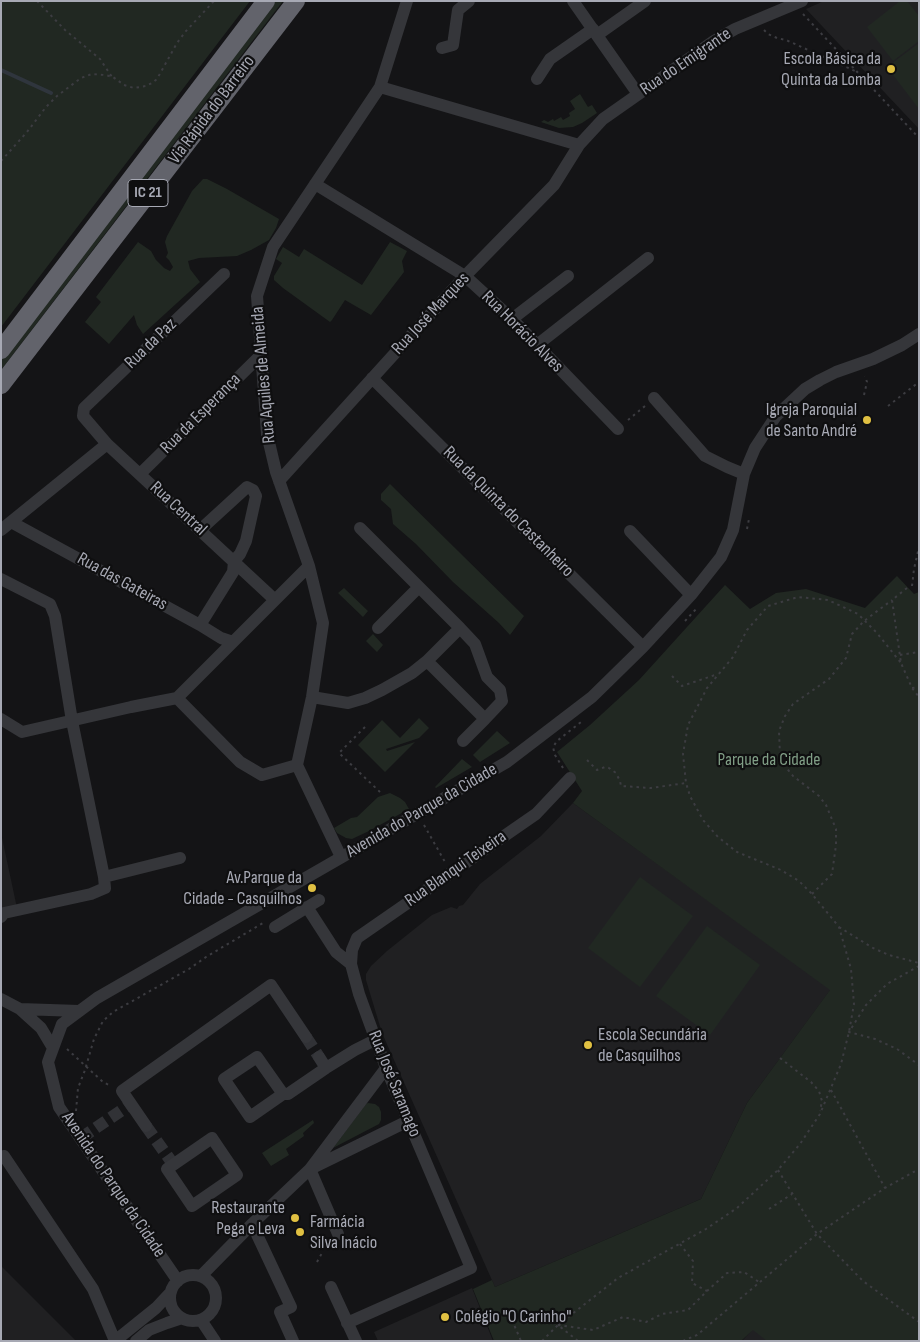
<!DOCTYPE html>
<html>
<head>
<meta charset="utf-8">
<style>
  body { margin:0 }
  #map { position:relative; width:920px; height:1342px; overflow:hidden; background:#141416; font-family:"Sofia Sans Condensed",sans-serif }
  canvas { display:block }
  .frame { position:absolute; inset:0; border:2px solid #a7a9b4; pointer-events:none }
</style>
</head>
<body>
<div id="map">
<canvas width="920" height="1342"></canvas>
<div class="frame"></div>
</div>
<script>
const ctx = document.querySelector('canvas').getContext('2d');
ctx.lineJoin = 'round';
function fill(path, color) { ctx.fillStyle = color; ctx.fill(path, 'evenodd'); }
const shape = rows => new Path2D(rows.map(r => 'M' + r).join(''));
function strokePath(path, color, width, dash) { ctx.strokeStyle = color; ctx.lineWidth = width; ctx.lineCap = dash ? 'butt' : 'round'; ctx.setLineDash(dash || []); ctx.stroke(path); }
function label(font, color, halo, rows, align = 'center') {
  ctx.font = font + ' "Sofia Sans Condensed",sans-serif'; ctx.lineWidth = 4.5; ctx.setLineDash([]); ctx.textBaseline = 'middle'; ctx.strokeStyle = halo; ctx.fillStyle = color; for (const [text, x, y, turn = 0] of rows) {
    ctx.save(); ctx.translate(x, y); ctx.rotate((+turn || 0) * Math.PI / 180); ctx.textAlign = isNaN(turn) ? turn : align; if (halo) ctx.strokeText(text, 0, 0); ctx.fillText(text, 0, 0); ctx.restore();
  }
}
fill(shape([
  [824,1,919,1,919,129,806,9],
  [573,803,831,989,747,1103,701,1199,495,1287,382,1033,366,980,366,974,371,966,387,951,432,915,451,907,457,909,459,906,463,905,480,884,541,836],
  [1,833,17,908,1,914],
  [1,1266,76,1341,1,1341],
  [472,1288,493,1341,378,1341,374,1332],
  [753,1329,776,1341,742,1341]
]), '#202022');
fill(shape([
  [1,1,250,1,1,327],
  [275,1,283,1,1,370,1,359],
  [900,1,907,1,919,16,919,41,893,61,867,27],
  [919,43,919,109,887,67],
  [580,94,588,107,592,105,597,113,582,123,573,127,559,128,541,122,544,120,548,122,553,119,554,121,561,117,563,120,570,116,569,113,575,109,570,101],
  [203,179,207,179,227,189,279,219,276,228,269,240,251,250,237,256,199,258,188,261,190,269,200,282,143,334,137,325,134,315,109,344,85,322,101,302,96,297,138,242,151,251,156,260,164,268,170,271,173,267,169,260,166,257,168,253,165,242,167,236,192,191],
  [390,242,407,251,402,261,404,272,371,315,345,300,332,320,330,322,283,288,274,280,274,276,282,263,276,259,283,247,299,257,304,249,362,285],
  [390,484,524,616,510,635,499,623,453,582,416,544,393,524,391,509,381,500,381,494],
  [897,576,914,594,919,592,919,1341,767,1341,753,1330,741,1341,494,1341,473,1289,492,1280,495,1287,701,1199,747,1103,830,990,573,803,582,791,557,752,590,725,639,680,725,585,750,609,776,593,806,589,865,608],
  [344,588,368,611,363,617,338,593],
  [373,634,383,645,377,652,366,641],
  [419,718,429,728,419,738,386,749,387,751,415,742,385,772,358,745,382,720,400,738],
  [497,731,510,743,480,762,473,755],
  [462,759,472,767,436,788,435,787],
  [390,793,400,798,405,802,409,809,369,831,352,839,346,838,337,833,334,828,351,818,357,817,378,797],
  [640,877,693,916,640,987,588,948],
  [707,926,760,965,710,1035,656,996],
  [368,1103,375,1104,379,1107,381,1112,381,1120,379,1124,333,1148,366,1104],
  [313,1120,314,1123,303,1133,304,1136,286,1149,289,1155,271,1166,262,1153]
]), '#212822');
strokePath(shape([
  [1,70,51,93]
]), '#2f353d', 4);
strokePath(shape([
  [306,1037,319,1057],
  [146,1126,173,1164],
  [81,1138,131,1104]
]), '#313236', 12, [12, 6]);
strokePath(shape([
  [37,1,65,30,100,59,112,77],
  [803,14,919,138],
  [764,30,768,34,777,38,786,40,855,71],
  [1,161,27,132,46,107,57,96,81,78,92,74,105,75,113,77,124,85,134,88,146,86,152,83,157,79,177,43,186,31,214,1],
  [864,395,867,382,865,376],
  [888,406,919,382],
  [628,420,645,406],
  [747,529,749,519],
  [912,586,914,569,919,547],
  [907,588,892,600,901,663,912,688,919,697],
  [685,621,697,608],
  [900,655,919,652],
  [672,676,682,686,718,674],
  [912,688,919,687],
  [365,727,339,753,380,792],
  [587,760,597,770,605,767,609,768,616,773,620,781,621,786,651,788,686,783],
  [563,768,555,755,553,747,557,741,581,722],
  [424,825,445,862],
  [812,894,832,874,836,845,836,829,826,805,819,796,793,776,785,766,780,756,779,731,785,716,793,704,829,679,846,658,852,634,864,621,892,600],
  [839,927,873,948,889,955,919,963],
  [919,966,887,984,866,1005,849,1032,875,1039,897,1049,919,1065],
  [67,1049,103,1082,111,1086],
  [780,1058,811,1082,819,1091,822,1101,820,1111],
  [831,1090,885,1188],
  [76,1111,78,1088,85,1070,94,1039,103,1021,113,1012,189,969,206,957,263,923],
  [778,1170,817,1234,863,1281,919,1322],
  [769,1209,792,1194],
  [680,1244,693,1261,692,1283,707,1291],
  [317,1262,322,1253],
  [512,1320,521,1341],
  [558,1325,618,1278,706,1229,737,1208,778,1170,800,1144,820,1114,841,1064,849,1032,854,1004,851,969,839,927,812,894,799,881,781,870,737,852,718,837,703,820,690,796,686,783,683,754,688,725,707,688,733,657,747,630,768,606,798,597,828,600,858,614,877,633,901,663],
  [558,1325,593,1330,623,1317,646,1322,662,1314,688,1310,707,1291,727,1273,744,1272,759,1282],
  [542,1341,558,1325,578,1341],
  [683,1341,697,1335,817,1234,885,1188,919,1169]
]), '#3c3c41', 2, [2.5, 4]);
strokePath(shape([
  [573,1,638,94],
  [597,35,645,1],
  [442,48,453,45,458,10,469,1],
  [537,79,550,59,593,29],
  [380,87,579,145,603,119,714,41,735,29,802,1],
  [315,184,465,276,512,319,618,429],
  [224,274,84,408,83,416,107,444,275,600],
  [512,319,568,276],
  [537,345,648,258],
  [372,378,643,647],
  [654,398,705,456,727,467,744,474],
  [140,474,262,354],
  [279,481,465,276,554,185,579,145],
  [11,522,200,625,221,638,233,642],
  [360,528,460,628],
  [1,530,107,444],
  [630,531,691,595],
  [1,579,50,604,55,616,72,721,104,877,105,888,91,894,4,913,1,917],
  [200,625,233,572,234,561,240,554,246,541,256,496,253,490,247,487,200,530],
  [378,628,419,587],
  [312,697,348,703,365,698,382,690,412,673,427,661,485,719,502,701,500,690,487,677,475,644,460,628,427,661],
  [177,698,240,762,262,775,297,765],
  [1,719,22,732,131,707,177,698,309,566],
  [463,741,485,719],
  [341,857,297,765,312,697,323,623,309,566,276,472,267,434,257,296,273,247,380,87,407,1],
  [104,877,180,858],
  [307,907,336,952,351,964,359,994,386,1068,471,1268,347,1323],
  [275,927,319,900],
  [351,964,352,950,357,938,536,814,570,778],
  [1,999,20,1009,41,1028,53,1048],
  [20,1009,79,1011],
  [319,1057,326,1068],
  [283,1094,257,1057,224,1079,250,1117,283,1094,288,1094,326,1068,355,1050,375,1040],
  [146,1126,122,1091,271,985,306,1037],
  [212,1138,237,1175,192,1206,167,1169,212,1138],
  [4,1156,93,1289,115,1341],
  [312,1168,408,1121],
  [310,1169,338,1234],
  [252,1224,291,1307,280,1312,293,1341],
  '170 1298a23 23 0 1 1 46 0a23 23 0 1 1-46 0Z',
  [201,1276,252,1224,310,1169,386,1068],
  [178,1281,59,1107,48,1062,62,1024,97,998,507,762,592,697,643,647,691,595,721,557,733,530,744,474,755,448,776,416,805,389,820,380,836,372,873,359,902,345,919,334],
  [331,1287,356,1341],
  [201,1320,215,1341],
  [115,1341,156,1308,170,1293],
  [136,1341,149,1330,167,1323,182,1318]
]), '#35363a', 12);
strokePath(shape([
  [1,350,266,1],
  [1,385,296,1]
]), '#62636b', 18);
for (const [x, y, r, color] of [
  [891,69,5,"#e0c042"],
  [867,420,5,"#e0c042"],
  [312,888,5,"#e0c042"],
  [588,1045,5,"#e0c042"],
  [295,1218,5,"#e0c042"],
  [300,1232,5,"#e0c042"],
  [445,1317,5,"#e0c042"]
]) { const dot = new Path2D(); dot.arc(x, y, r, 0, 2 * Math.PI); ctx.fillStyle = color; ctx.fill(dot); strokePath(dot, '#0f0f10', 2); }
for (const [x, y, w] of [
  [148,193,40]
]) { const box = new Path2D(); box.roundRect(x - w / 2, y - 13.5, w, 27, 4); ctx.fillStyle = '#0f0f10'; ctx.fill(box); strokePath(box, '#a7a9b4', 1); }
label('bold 16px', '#a7a9b4', null, [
  ["IC 21",148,193]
]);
label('18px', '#a7a9b4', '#0f0f10', [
  ["Escola Básica da",881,59],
  ["Quinta da Lomba",881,80],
  ["Igreja Paroquial",857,410],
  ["de Santo André",857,431],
  ["Av.Parque da",302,878],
  ["Cidade - Casquilhos",302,899],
  ["Escola Secundária",598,1035,"left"],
  ["de Casquilhos",598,1056,"left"],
  ["Restaurante",285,1208],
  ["Pega e Leva",285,1229],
  ["Farmácia",310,1222,"left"],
  ["Silva Inácio",310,1243,"left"],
  ["Colégio \"O Carinho\"",455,1317,"left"]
], 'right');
label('18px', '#a7a9b4', '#0f0f10', [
  ["Rua do Emigrante",686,62,-34],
  ["Via Rápida do Barreiro",212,110,-53],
  ["Rua José Marques",431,314,-47],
  ["Rua Horácio Alves",522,332,45],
  ["Rua da Paz",151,344,-44],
  ["Rua Aquiles de Almeida",264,375,-95],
  ["Rua da Esperança",201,414,-45],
  ["Rua Central",178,509,43],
  ["Rua da Quinta do Castanheiro",508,512,45],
  ["Rua das Gateiras",122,582,29],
  ["Avenida do Parque da Cidade",422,811,-30],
  ["Rua Blanqui Teixeira",456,869,-35],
  ["Rua José Saramago",394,1084,68],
  ["Avenida do Parque da Cidade",113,1185,56]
]);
label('18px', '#809e86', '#0f0f10', [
  ["Parque da Cidade",769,760]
]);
</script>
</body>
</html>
